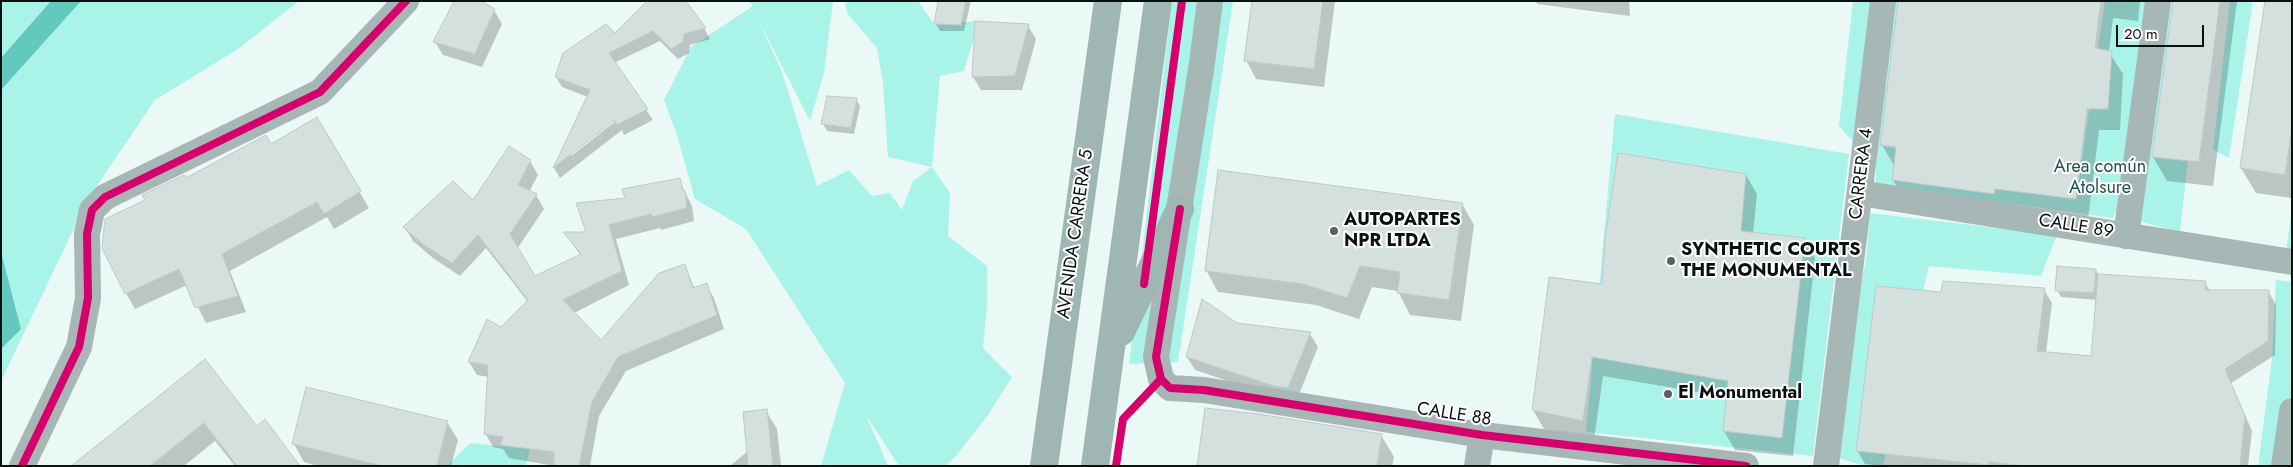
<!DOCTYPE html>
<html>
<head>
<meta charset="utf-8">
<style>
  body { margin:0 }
  #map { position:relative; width:2293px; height:467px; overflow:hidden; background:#eaf8f6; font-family:Jost,sans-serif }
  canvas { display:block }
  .frame { position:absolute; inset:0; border:2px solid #081110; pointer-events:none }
  .scale { position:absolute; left:2116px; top:25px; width:88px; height:22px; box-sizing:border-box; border:2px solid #081110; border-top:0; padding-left:6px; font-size:15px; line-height:18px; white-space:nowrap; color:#081110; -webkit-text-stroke:4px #fff; paint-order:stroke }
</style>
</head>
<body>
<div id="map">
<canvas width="2293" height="467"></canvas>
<div class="frame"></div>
<div class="scale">20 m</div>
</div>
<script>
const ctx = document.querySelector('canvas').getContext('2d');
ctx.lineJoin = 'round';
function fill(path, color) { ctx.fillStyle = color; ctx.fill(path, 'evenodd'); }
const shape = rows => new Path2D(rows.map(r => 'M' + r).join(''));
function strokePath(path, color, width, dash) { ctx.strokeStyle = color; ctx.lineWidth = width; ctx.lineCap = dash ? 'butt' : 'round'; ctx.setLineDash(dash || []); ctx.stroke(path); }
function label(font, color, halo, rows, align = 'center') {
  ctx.font = font + ' Jost,sans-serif'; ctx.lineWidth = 4; ctx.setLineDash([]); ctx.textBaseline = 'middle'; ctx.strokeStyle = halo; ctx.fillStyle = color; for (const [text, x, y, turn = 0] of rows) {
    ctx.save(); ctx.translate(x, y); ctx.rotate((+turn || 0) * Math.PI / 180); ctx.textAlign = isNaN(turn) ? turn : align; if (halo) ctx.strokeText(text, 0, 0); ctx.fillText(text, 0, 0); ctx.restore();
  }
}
fill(shape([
  [1,1,299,1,238,49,155,100,88,199,1,381],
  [749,1,833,1,824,73,810,121,759,21,782,72,817,186,849,170,872,196,890,193,902,210,913,181,932,167,888,157,883,84,877,48,847,13,845,1,918,1,934,24,979,21,964,71,940,76,932,167,950,193,948,236,987,266,987,306,983,348,1012,377,988,415,955,457,945,466,899,466,866,415,888,466,821,466,845,383,746,229,695,199,676,132,664,100,691,47,753,6],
  [1172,1,1233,1,1178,362,1129,364],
  [1853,1,1901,1,1882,146,2079,179,2105,1,2145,1,2118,206,2113,218,1876,185,1876,167,1839,126],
  [2170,1,2206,1,2180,232,2139,221],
  [2230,1,2253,1,2229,158,2213,150],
  [1615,114,1849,154,1813,456,1586,432],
  [2292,211,2292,252,2286,250],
  [1870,213,2057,235,2041,276,1929,266,1883,466,1865,466,1828,455,1866,260],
  [2276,280,2292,282,2292,466,2258,466,2272,359],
  [470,443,530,449,526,466,447,466]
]), '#aaf3e9');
fill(shape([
  [51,1,81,1,1,90,1,58],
  [1,252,21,329,1,349]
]), '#63c8bd');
fill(shape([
  [649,1,704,28,710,39,690,45,689,53,678,59,660,41,614,63,653,120,624,135,622,130,560,178,554,168,588,97,562,87,556,77,615,35],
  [619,115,621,117,571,156,571,152],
  [939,1,971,1,964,31,940,31,936,24],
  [1254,1,1335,1,1324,87,1256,79,1246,60],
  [1536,1,1629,1,1630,16,1537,4],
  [1898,1,2140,1,2138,21,2113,18,2109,52,2123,74,2120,130,2099,130,2088,220,1905,202,1893,180,1895,167,1882,145],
  [2174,1,2237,1,2213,186,2167,181,2153,157],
  [2266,1,2292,1,2292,198,2256,193,2241,168],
  [494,10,502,24,482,67,443,55,435,42],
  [1028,26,1036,39,1022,90,981,90,973,77],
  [856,99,860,106,854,134,827,131,823,124],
  [316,119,369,208,334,229,327,217,230,271,246,312,206,323,187,285,135,309,126,293,186,180,271,146],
  [530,161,538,175,529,192,536,195,544,209,517,249,535,278,581,256,565,233,588,233,627,199,679,180,692,206,694,221,661,230,660,228,616,239,629,285,574,313,601,342,684,265,695,289,706,285,714,298,724,329,626,371,599,416,590,466,555,466,509,458,503,449,493,447,485,433,489,377,477,375,469,362,528,302,486,248,460,276,433,258,413,241,405,228,473,201],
  [1746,175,1757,194,1753,234,1804,239,1815,258,1793,456,1735,450,1724,431,1727,397,1603,376,1594,440,1544,429,1533,410,1603,285],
  [1462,204,1474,225,1461,321,1410,315,1398,291,1372,287,1359,319,1316,305,1218,292,1206,270],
  [2096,270,2099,276,2205,283,2210,291,2268,291,2276,305,2275,355,2231,383,2252,431,2248,466,1884,466,1865,464,1857,450,1942,294,2044,290,2052,303,2046,353,2092,358,2097,300,2061,297,2057,290],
  [1236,324,1310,334,1318,347,1296,402,1282,399,1195,370,1187,357],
  [204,361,257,427,299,466,235,466,215,441,184,466,73,466],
  [766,411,777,429,781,466,730,466,748,451],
  [447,422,458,440,451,466,318,466,304,462,294,444],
  [1381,435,1394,457,1392,466,1199,466]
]), '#0003');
const building = shape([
  [454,1,481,1,495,9,475,54,433,42,454,1],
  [647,1,686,1,706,28,684,34,683,42,671,49,653,31,609,53,648,109,617,125,615,120,553,168,590,90,555,77,563,53,606,24,615,33,647,1],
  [938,1,966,1,961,25,934,24,938,1],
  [1252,1,1323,1,1314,69,1244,61,1252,1],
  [1898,1,2101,1,2095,48,2112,51,2108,109,2087,109,2076,199,1995,189,1994,194,1892,180,1896,147,1880,145,1898,1],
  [2173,1,2220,1,2199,162,2152,157,2173,1],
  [2265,1,2292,1,2292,129,2285,175,2240,168,2265,1],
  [975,21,1029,24,1015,76,972,77,975,21],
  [827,96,857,98,851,128,821,124,827,96],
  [317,117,361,191,324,214,317,202,222,254,238,296,195,308,179,269,125,294,102,248,105,219,145,200,142,195,184,175,186,178,266,135,271,144,317,117],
  [509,146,531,160,518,185,537,194,510,234,535,276,581,254,563,232,586,232,576,203,625,198,622,189,680,178,683,191,685,191,687,208,652,217,651,214,609,225,622,271,563,300,601,340,659,273,685,264,693,288,707,283,717,315,618,357,592,402,579,466,554,466,554,452,500,445,503,437,484,434,488,365,468,362,487,319,501,327,528,300,478,235,452,263,424,245,403,227,453,181,473,200,509,146],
  [1618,153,1746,174,1741,231,1805,238,1782,438,1723,431,1728,381,1592,357,1583,421,1532,410,1549,277,1602,284,1605,238,1618,153],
  [1218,170,1463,203,1449,300,1397,293,1400,272,1360,266,1347,298,1303,284,1205,271,1218,170],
  [2057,266,2096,269,2094,293,2055,291,2057,266],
  [2098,274,2206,281,2205,290,2269,290,2268,341,2225,369,2245,416,2240,466,2024,466,1989,462,1988,465,1856,451,1876,286,1941,292,1943,281,2045,288,2037,351,2091,356,2098,274],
  [1202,299,1237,323,1311,332,1288,388,1274,386,1186,357,1202,299],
  [205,359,257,426,265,419,300,466,237,466,204,423,150,466,71,466,205,359],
  [306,387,448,421,437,466,383,466,292,444,306,387],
  [1205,408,1259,414,1382,434,1377,466,1197,466,1205,408],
  [767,409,773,466,748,466,743,412,767,409]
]);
fill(building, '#d4e0de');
strokePath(building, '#bec9c7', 1);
strokePath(shape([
  [1210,1,1202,63,1156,357,1161,379,1170,388,1204,390,1482,435,1746,466],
  [1860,193,2292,262],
  [2126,236,2158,1],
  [22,466,79,347,88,298,87,234,92,210,105,197,320,92,406,1],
  [1477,466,1482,435],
  [1826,466,1883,1],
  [2284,466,2292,411]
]), '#a7b7b5', 26);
strokePath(shape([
  [1121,332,1180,209],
  [1044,466,1108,1],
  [1095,466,1158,1]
]), '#9fb6b3', 28);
strokePath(shape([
  [1144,284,1182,1],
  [1161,379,1170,388,1204,390,1482,435,1746,466],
  [1161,379,1156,357,1180,209],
  [22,466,79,347,88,298,87,234,92,210,105,197,320,92,406,1],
  [1116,466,1123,419,1161,379]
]), '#d6006c', 8);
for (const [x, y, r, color] of [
  [1334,231,5,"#576260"],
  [1671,261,5,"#576260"],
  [1668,394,5,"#576260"]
]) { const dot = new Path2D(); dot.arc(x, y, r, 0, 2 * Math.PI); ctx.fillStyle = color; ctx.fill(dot); strokePath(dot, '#fff', 2); }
label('18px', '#1d534d', '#fff', [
  ["Area común",2100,168],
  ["Atolsure",2100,189]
]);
label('18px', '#081110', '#fff', [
  ["CARRERA 4",1862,174,-83],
  ["CALLE 89",2076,227,9],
  ["AVENIDA CARRERA 5",1076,234,-82],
  ["CALLE 88",1454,415,9]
]);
label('bold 18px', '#081110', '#fff', [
  ["AUTOPARTES",1344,221],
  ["NPR LTDA",1344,242],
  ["SYNTHETIC COURTS",1681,251],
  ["THE MONUMENTAL",1681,272],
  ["El Monumental",1678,394]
], 'left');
</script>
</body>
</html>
